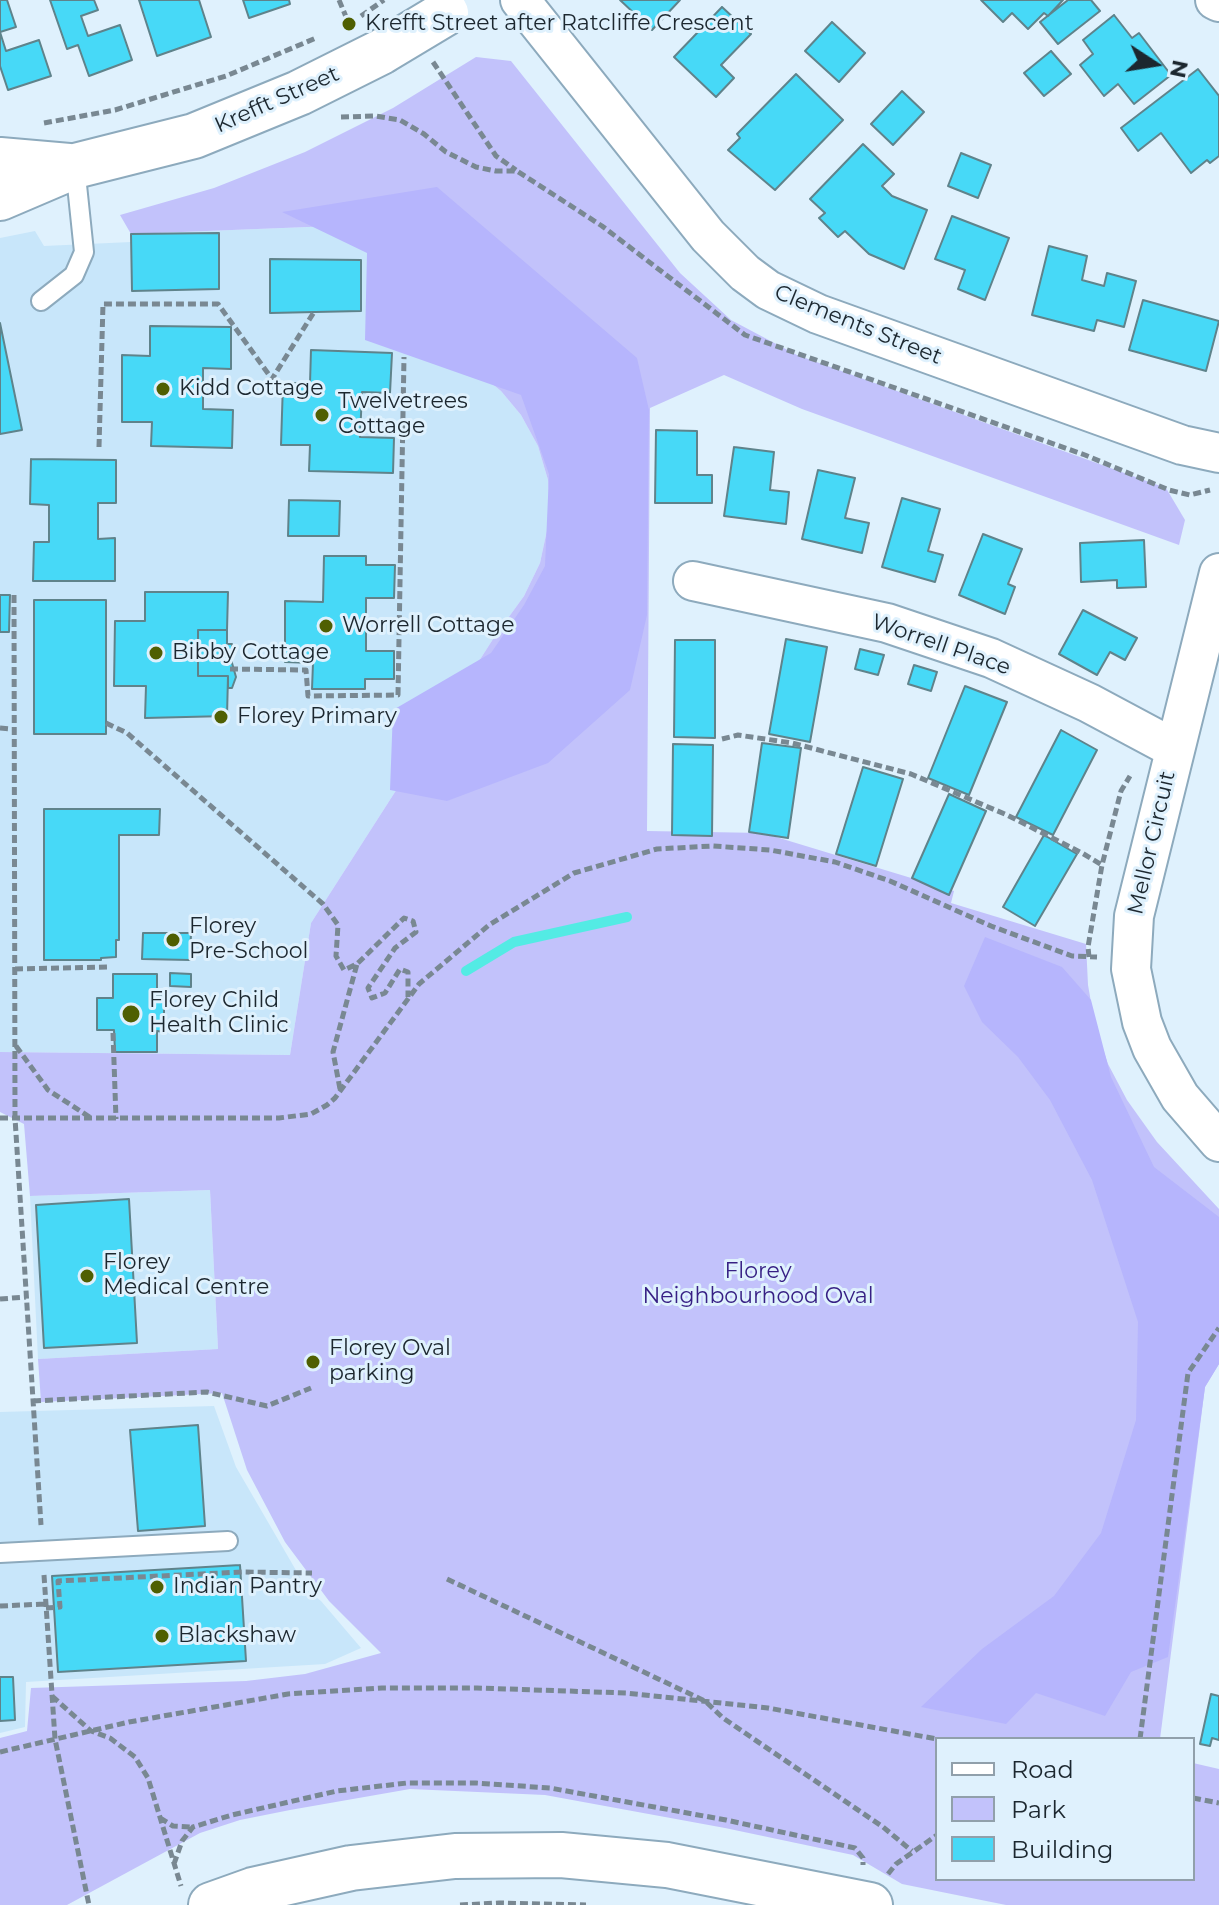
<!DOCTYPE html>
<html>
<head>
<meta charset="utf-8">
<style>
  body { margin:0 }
  #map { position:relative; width:1219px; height:1905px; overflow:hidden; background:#dff1fd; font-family:Montserrat,sans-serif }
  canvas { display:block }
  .legend { position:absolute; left:935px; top:1737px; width:260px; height:144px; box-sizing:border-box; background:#dff1fd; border:2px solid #91a0ab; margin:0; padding:10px 14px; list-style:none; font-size:24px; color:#1c272f }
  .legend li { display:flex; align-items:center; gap:16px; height:40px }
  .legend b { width:40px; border:2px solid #91a0ab }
  .north { position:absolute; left:1115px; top:24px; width:80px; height:80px; -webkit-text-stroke:6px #dff1fd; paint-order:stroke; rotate:102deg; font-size:22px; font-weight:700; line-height:32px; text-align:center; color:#1c272f }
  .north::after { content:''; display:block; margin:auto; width:28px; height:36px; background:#1c272f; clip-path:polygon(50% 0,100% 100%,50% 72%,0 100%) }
</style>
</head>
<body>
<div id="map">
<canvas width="1219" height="1905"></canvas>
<ul class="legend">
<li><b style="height:10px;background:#fff"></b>Road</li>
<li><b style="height:22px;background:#c2c2fb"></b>Park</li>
<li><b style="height:22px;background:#47d9f7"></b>Building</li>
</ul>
<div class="north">N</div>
</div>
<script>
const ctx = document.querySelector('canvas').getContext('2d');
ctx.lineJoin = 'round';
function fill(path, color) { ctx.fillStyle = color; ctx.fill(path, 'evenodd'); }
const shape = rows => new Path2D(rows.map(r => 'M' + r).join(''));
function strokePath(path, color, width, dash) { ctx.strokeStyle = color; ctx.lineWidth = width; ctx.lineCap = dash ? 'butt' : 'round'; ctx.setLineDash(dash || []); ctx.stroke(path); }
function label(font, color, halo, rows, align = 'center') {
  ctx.font = font + ' Montserrat,sans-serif'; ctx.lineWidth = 6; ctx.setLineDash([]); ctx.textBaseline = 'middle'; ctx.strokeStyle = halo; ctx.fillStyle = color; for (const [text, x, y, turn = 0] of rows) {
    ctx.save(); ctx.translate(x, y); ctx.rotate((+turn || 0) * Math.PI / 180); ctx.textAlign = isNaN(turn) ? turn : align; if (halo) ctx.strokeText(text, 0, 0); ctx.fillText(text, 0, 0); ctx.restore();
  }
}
fill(shape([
  [409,223,474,369,501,391,521,415,538,446,548,480,550,516,540,563,524,596,495,636,311,923,290,1055,0,1052,0,238,35,231,44,246,131,242,131,234],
  [210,1190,218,1349,38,1359,30,1196],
  [214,1406,236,1467,308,1591,321,1601,361,1648,325,1664,26,1682,25,1727,0,1733,0,1412]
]), '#c8e6fa');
fill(shape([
  [476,57,511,61,680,273,731,320,797,355,1166,488,1185,520,1179,545,802,409,724,375,650,408,647,831,763,833,954,891,951,903,1086,944,1088,985,1095,1025,1108,1064,1127,1100,1157,1142,1219,1209,1219,1364,1205,1387,1160,1739,937,1739,937,1879,1193,1879,1193,1763,1219,1769,1219,1905,1006,1905,902,1884,853,1855,725,1828,545,1795,410,1789,290,1810,240,1820,200,1833,67,1905,0,1905,0,1738,27,1731,31,1688,246,1681,305,1674,381,1653,329,1601,285,1542,247,1470,222,1393,41,1402,38,1359,218,1349,210,1190,30,1196,24,1124,0,1112,0,1052,290,1055,311,923,495,636,524,596,540,563,550,516,548,480,538,446,521,415,501,391,474,369,409,223,131,234,120,215,214,188,305,152,393,108]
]), '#c2c2fb');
fill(shape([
  [437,187,637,358,649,410,647,615,630,690,548,763,447,801,390,790,393,710,491,653,524,605,545,566,549,474,521,395,365,340,367,253,282,212],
  [985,937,1062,967,1091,1000,1111,1077,1154,1167,1219,1217,1219,1364,1205,1387,1168,1657,1131,1672,1105,1716,1036,1693,1006,1724,921,1707,982,1649,1054,1596,1101,1533,1136,1420,1138,1322,1092,1180,1050,1100,1018,1057,982,1022,964,986]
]), '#b6b5fd');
strokePath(shape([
  [466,971,514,942,627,917]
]), '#53ebe4', 10);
const building = shape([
  [0,0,7,0,16,27,0,32,0,0],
  [50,0,94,0,98,10,81,16,88,36,120,25,132,60,89,76,78,45,67,49,50,0],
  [139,0,199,0,211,37,157,56,139,0],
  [243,0,289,0,290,4,249,18,243,0],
  [620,0,680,0,652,30,620,0],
  [981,0,1063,0,1048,16,1044,13,1028,29,1012,13,1003,22,981,0],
  [1068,0,1091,0,1100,11,1058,44,1040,22,1068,0],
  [722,7,751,34,721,65,734,78,716,97,674,57,722,7],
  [1114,15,1132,38,1139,33,1171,75,1134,104,1118,84,1104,96,1080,65,1093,54,1083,40,1114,15],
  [832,22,865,53,839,82,805,51,832,22],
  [0,32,6,51,39,40,51,76,8,90,0,66,0,32],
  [1051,51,1071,74,1044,96,1024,73,1051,51],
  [1198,69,1219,96,1219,156,1210,163,1207,160,1191,173,1161,133,1138,151,1121,128,1198,69],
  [796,74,843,120,775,190,728,150,740,138,737,134,796,74],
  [902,91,924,112,893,145,871,124,902,91],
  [863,144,894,174,882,186,892,196,927,210,904,269,869,254,845,231,838,237,819,218,825,213,810,199,863,144],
  [961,153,991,165,978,198,948,186,961,153],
  [952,216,1009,238,985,300,958,289,965,270,935,259,952,216],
  [219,233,219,289,132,291,131,234,219,233],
  [1049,246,1087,256,1082,280,1104,286,1107,273,1136,281,1124,327,1097,320,1094,331,1032,315,1049,246],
  [270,259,361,260,361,311,270,313,270,259],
  [1143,300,1219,321,1206,371,1129,350,1143,300],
  [0,323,22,430,0,434,0,323],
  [150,326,231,327,231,369,203,368,203,409,233,410,232,448,151,446,152,422,122,422,122,355,150,356,150,326],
  [311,350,392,353,390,393,362,392,360,437,394,438,393,473,309,471,310,445,281,445,283,383,310,383,311,350],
  [656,430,697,431,697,475,712,475,712,503,655,503,656,430],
  [734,447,774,452,770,490,789,492,786,524,724,516,734,447],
  [31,459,116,460,116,503,98,503,98,539,115,538,115,581,33,581,34,542,49,542,49,505,30,504,31,459],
  [818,470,855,478,845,518,869,523,862,553,802,539,818,470],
  [902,498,940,509,928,551,943,555,935,582,882,567,902,498],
  [289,500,340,501,339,536,288,536,289,500],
  [983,534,1022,549,1008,584,1015,587,1005,614,959,595,983,534],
  [1144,540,1146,587,1117,588,1117,580,1081,582,1080,543,1144,540],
  [324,556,366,556,366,565,395,565,394,598,366,598,366,651,394,651,394,679,365,679,365,689,312,689,313,663,285,662,285,601,323,602,324,556],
  [145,592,228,592,227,630,198,630,198,676,228,676,227,716,145,718,146,686,114,686,115,621,145,621,145,592],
  [0,595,10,595,9,632,0,632,0,595],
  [34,600,106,600,106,734,34,734,34,600],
  [1083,610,1137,638,1125,660,1110,652,1097,675,1059,654,1083,610],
  [198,630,227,630,227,644,232,644,232,663,236,677,232,688,228,688,228,676,198,676,198,630],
  [786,639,827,647,810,742,769,734,786,639],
  [675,640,715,640,715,738,674,737,675,640],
  [860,649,884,655,878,675,855,669,860,649],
  [914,665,937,672,931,691,908,684,914,665],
  [965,686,1007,702,969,795,928,778,965,686],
  [1061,730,1097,750,1053,835,1016,817,1061,730],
  [762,743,801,748,788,838,749,832,762,743],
  [673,744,713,745,712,836,672,835,673,744],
  [863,767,903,779,876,866,836,854,863,767],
  [949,794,986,811,949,895,912,878,949,794],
  [44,809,160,809,159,835,119,835,119,940,116,940,116,957,101,958,101,960,44,960,44,809],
  [1044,835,1077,854,1035,926,1003,907,1044,835],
  [143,933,191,933,190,960,142,959,143,933],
  [170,973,191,974,191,987,170,986,170,973],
  [113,974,157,974,157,996,164,996,164,1032,157,1031,157,1052,115,1052,114,1030,97,1030,97,998,113,998,113,974],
  [129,1199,137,1343,44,1348,36,1205,129,1199],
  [198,1425,205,1526,138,1531,130,1430,198,1425],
  [240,1565,246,1661,58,1672,52,1576,240,1565],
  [0,1677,13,1677,15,1720,0,1721,0,1677],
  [1211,1694,1219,1696,1219,1740,1212,1738,1210,1746,1200,1744,1211,1694]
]);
fill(building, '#47d9f7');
strokePath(building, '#5f838b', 2);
const lane = shape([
  [41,301,74,275,84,252,75,166],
  [0,1553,228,1541]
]);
const street = shape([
  [520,0,708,236,745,273,768,290,818,314,1182,445,1219,453],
  [1215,0,1219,2],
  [1219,573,1134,916,1131,969,1142,1022,1152,1048,1180,1097,1219,1142],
  [693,581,887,623,991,658,1089,703,1175,749]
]);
const secondary = shape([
  [0,160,69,166],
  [0,198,75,166,194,136,299,93,381,52],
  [211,1905,253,1890,351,1868,455,1856,561,1855,667,1865,870,1905]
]);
strokePath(lane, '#8daabd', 22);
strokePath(street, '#8daabd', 42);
strokePath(secondary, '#8daabd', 48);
strokePath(shape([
  [339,0,349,24],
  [361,16,384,0],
  [433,62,496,156,516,170],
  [341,117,375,116,400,120,424,134,446,152,476,167,496,171,517,171,602,226,745,335,1085,455,1169,490,1190,495,1210,490],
  [44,123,115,110,226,76,316,38],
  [99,447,103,304,218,304,272,379,314,312],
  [14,595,15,1118,41,1525],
  [230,669,306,670,308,696,398,695,404,357],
  [106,723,127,733,323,904,338,925,336,956,344,970,357,964,404,918,413,921,416,932,395,948,368,988,372,998,385,993,400,969,408,972,408,997],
  [0,728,12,729],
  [722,739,738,735,792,743,911,774,1007,815,1082,853,1102,865],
  [1089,957,1088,947,1102,865,1121,791,1130,776],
  [15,969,109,967],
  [113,1033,116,1119],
  [16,1046,48,1090,91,1118],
  [340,1089,333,1052,357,964],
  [0,1118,279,1118,311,1114,327,1105,335,1098,419,984,489,925,574,873,657,849,713,846,770,850,835,862,890,881,991,926,1072,956,1097,957],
  [0,1299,26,1297],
  [33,1401,207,1392,267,1406,311,1388],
  [44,1575,55,1739,89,1905],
  [447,1579,705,1701,723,1718,883,1827,912,1851],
  [0,1606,45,1604],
  [46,1608,60,1607,58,1581,242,1572,312,1573],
  [52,1696,91,1731,110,1738,135,1757,148,1778,181,1886],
  [1140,1739,1188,1373,1219,1328],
  [0,1752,129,1722,288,1694,382,1688,477,1688,626,1693,768,1708,937,1739],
  [1193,1798,1219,1803],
  [160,1818,173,1826,192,1827],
  [174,1864,182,1841,193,1827,232,1815,337,1791,407,1783,476,1783,550,1788,726,1820,855,1848,863,1858,863,1865],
  [888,1874,896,1864,937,1835],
  [460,1905,499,1903,586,1905]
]), '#798892', 5, [8, 4]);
strokePath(lane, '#fff', 18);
strokePath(street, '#fff', 38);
strokePath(secondary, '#fff', 44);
const secondaryBridge = shape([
  [381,52,446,13]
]);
strokePath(secondaryBridge, '#8daabd', 48, []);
strokePath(secondaryBridge, '#fff', 44);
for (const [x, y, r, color] of [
  [349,24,8,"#4f5f02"],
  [163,389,8,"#4f5f02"],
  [322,415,8,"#4f5f02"],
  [326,626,8,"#4f5f02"],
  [156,653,8,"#4f5f02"],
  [221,717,8,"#4f5f02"],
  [173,940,8,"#4f5f02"],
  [131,1014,10,"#4f5f02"],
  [87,1276,8,"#4f5f02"],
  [313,1362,8,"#4f5f02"],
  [157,1587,8,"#4f5f02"],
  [162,1636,8,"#4f5f02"]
]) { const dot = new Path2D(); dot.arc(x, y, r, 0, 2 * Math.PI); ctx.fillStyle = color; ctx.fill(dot); strokePath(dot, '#dff1fd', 3); }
label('22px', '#1c272f', '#dff1fd', [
  ["Krefft Street after Ratcliffe Crescent",365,24],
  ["Kidd Cottage",179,389],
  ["Twelvetrees",338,402],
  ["Cottage",338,427],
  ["Worrell Cottage",342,626],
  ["Bibby Cottage",172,653],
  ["Florey Primary",237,717],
  ["Florey",189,927],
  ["Pre-School",189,952],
  ["Florey Child",149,1001],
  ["Health Clinic",149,1026],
  ["Florey",103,1263],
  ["Medical Centre",103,1288],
  ["Florey Oval",329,1349],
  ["parking",329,1374],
  ["Indian Pantry",173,1587],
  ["Blackshaw",178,1636]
], 'left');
label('22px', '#1c272f', '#dff1fd', [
  ["Krefft Street",277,100,-24],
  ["Clements Street",858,325,22],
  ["Worrell Place",941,645,19],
  ["Mellor Circuit",1152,843,-77]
]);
label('22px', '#361f84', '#dff1fd', [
  ["Florey",758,1272],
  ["Neighbourhood Oval",758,1297]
]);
</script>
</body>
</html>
